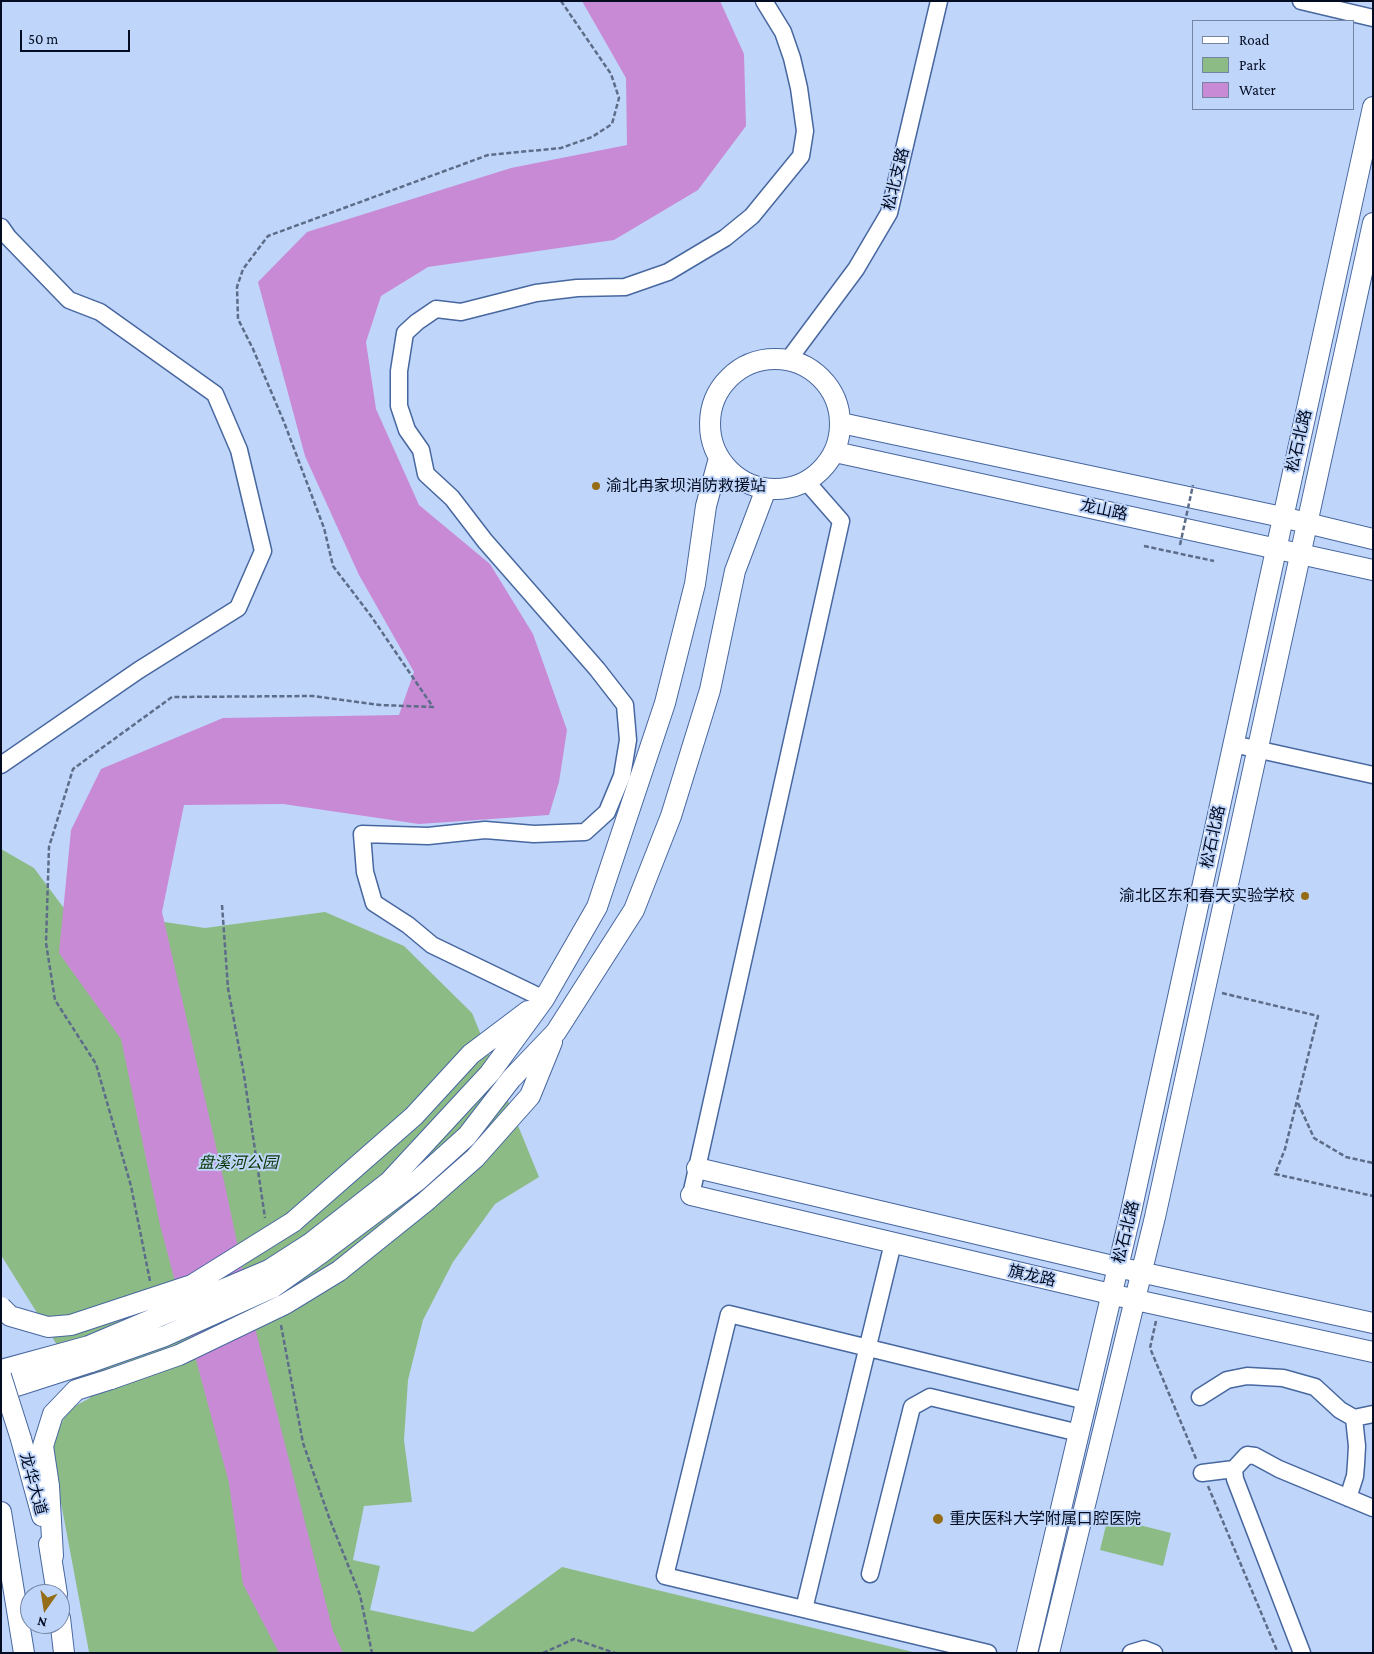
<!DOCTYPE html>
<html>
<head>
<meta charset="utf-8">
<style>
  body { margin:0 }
  #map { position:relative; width:1374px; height:1654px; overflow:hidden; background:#bfd5fa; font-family:"Crimson Pro",serif }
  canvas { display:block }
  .frame { position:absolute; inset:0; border:2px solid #030c21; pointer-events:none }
  .legend { position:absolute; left:1192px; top:20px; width:162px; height:90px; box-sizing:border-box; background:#bfd5fa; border:1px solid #7485a3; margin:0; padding:6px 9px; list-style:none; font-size:15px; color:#030c21 }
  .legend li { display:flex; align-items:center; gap:10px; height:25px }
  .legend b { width:25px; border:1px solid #7485a3 }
  .north { position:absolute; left:20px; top:1584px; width:50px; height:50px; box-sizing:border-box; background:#bfd5fa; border:1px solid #7485a3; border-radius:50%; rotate:193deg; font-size:14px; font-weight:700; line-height:20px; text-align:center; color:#030c21 }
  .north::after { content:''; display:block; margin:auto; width:18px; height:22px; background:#956d17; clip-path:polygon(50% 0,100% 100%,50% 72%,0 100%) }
  .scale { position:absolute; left:20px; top:30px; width:110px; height:22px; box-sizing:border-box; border:2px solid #030c21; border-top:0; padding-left:6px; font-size:15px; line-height:18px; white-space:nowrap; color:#030c21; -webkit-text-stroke:4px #bfd5fa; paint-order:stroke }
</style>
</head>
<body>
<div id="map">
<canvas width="1374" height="1654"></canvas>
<div class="frame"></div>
<ul class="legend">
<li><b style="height:6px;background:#fff"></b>Road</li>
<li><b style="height:14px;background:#8dbb86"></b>Park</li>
<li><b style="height:14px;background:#c98ad5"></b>Water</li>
</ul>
<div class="north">N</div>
<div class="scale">50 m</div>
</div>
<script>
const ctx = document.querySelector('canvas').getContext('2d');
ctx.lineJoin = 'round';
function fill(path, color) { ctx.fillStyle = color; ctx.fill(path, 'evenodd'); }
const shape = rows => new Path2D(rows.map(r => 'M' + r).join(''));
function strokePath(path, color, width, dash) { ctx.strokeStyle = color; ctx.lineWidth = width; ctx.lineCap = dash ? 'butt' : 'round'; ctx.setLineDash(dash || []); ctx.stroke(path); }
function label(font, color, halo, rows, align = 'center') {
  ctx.font = font + ' "Crimson Pro","Noto Sans SC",serif'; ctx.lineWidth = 4; ctx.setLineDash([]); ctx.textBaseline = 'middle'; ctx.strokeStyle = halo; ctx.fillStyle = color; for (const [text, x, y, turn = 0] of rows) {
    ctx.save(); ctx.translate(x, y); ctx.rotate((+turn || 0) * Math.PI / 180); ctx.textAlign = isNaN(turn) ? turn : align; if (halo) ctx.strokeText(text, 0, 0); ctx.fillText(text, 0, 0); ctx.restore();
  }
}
fill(shape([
  [1,849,34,868,63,907,205,928,325,912,404,946,472,1013,539,1177,495,1204,453,1262,423,1320,408,1380,404,1440,412,1502,364,1506,353,1560,380,1566,370,1610,473,1632,562,1567,917,1653,89,1652,52,1455,56,1435,64,1418,75,1406,90,1398,1,1255],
  [1108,1517,1171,1533,1163,1566,1100,1550]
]), '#8dbb86');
fill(shape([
  [582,1,720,1,744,54,746,126,698,190,614,240,428,267,381,296,366,342,376,409,419,505,490,564,533,634,567,730,559,782,549,815,419,824,283,804,184,805,162,912,226,1190,254,1324,333,1631,343,1653,279,1653,243,1584,229,1483,160,1225,121,1039,59,953,71,830,101,769,223,718,399,715,414,672,359,575,305,456,258,282,307,232,511,168,627,145,626,78]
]), '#c98ad5');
const minor = shape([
  [1301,1,1373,18],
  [1,227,8,237,69,300,100,312,215,394,239,450,263,551,238,608,139,670,1,765],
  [789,359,856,269,889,213,939,1],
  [1233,744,1373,775],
  [544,999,432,945,408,925,374,903,365,872,362,834,428,836,485,830,534,834,585,832,607,812,622,776,628,740,625,705,597,669,485,541,452,498,426,474,421,450,407,430,399,406,399,371,405,333,417,322,436,309,461,312,536,293,577,288,625,287,668,272,725,238,752,216,801,156,805,131,799,88,792,58,783,32,764,1],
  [691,1195,841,521,806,481],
  [1200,1397,1227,1380,1247,1376,1283,1378,1315,1387,1340,1410,1354,1418,1373,1414],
  [1202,1473,1234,1469],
  [1348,1498,1355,1476,1356,1464,1357,1446,1354,1418],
  [870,1574,912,1407,930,1397,1079,1433],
  [804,1609,893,1243],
  [988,1653,665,1576,729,1314,1086,1401],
  [1131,1653,1144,1649,1154,1653],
  [1302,1653,1235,1479,1234,1469,1247,1455,1255,1456,1279,1469,1373,1508]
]);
const major = shape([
  '710 424a65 65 0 1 1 130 0a65 65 0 1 1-130 0Z',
  [841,423,1282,517,1373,539],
  [835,452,1373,570],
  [697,1168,1117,1267,1373,1323],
  [691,1195,1136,1300,1373,1352],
  [293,1222,414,1116,471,1054,528,1011],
  [311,1243,389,1182,490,1073,544,999,597,907,665,703,695,584,706,506,719,458],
  [321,1253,417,1181,467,1136,511,1079,556,1032,634,910,671,816,710,690,735,571,766,489],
  [339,1271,425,1202,475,1158,530,1096,552,1042],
  [1,1370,89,1346],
  [1,1391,91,1362],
  [21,1439,42,1516],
  [1,1512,24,1653],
  [49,1544,57,1594],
  [53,1556,49,1486,43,1446,53,1414,76,1390,111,1379],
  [60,1618,64,1653],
  [1027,1653,1131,1212,1373,107],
  [1049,1653,1155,1217,1373,223]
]);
strokePath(minor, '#47679f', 19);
strokePath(major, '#47679f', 22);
strokePath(shape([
  [1144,546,1214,561],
  [222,905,228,988,244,1075,265,1218],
  [1222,993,1318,1016,1285,1149,1275,1174,1373,1196],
  [1298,1103,1314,1138,1346,1157,1373,1163],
  [150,1281,131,1186,96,1064,55,1000,46,943,49,847,73,769,172,697,313,696,380,705,433,707,371,616,333,566,324,528,284,422,253,349,238,319,237,287,243,269,268,236,488,155,561,148,592,137,612,124,619,98,611,74,561,1],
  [1156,1321,1150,1348,1197,1461],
  [281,1325,303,1443,330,1520,360,1595,372,1653],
  [1208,1486,1278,1653],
  [543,1653,574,1639,615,1653]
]), '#5d6d89', 2.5, [5, 2.5]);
strokePath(minor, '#fff', 16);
strokePath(major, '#fff', 20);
const majorBridge = shape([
  [1,1307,10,1316,48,1327,71,1325,192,1285,293,1222],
  [89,1346,269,1270,311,1243],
  [91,1362,165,1336,272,1288,321,1253],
  [1,1376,21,1439],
  [111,1379,179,1355,285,1304,339,1271]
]);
strokePath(majorBridge, '#47679f', 22, []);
strokePath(shape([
  [1180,545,1193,485]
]), '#5d6d89', 2.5, [5, 2.5]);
strokePath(majorBridge, '#fff', 20);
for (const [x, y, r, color] of [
  [596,486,5,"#956d17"],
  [1305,896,5,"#956d17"],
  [938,1519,6,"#956d17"]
]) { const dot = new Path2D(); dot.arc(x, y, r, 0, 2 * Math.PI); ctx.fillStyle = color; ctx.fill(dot); strokePath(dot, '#bfd5fa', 2); }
label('16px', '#030c21', '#bfd5fa', [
  ["松北支路",896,179,-76],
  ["松石北路",1299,441,-77],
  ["龙山路",1104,510,12],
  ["松石北路",1213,837,-78],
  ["松石北路",1126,1232,-76],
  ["旗龙路",1032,1276,13],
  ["龙华大道",33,1484,75]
]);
label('16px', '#030c21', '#bfd5fa', [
  ["渝北冉家坝消防救援站",606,486],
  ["渝北区东和春天实验学校",1295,896,"right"],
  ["重庆医科大学附属口腔医院",949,1519]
], 'left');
label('italic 16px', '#073501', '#bfd5fa', [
  ["盘溪河公园",238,1163]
]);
</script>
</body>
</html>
